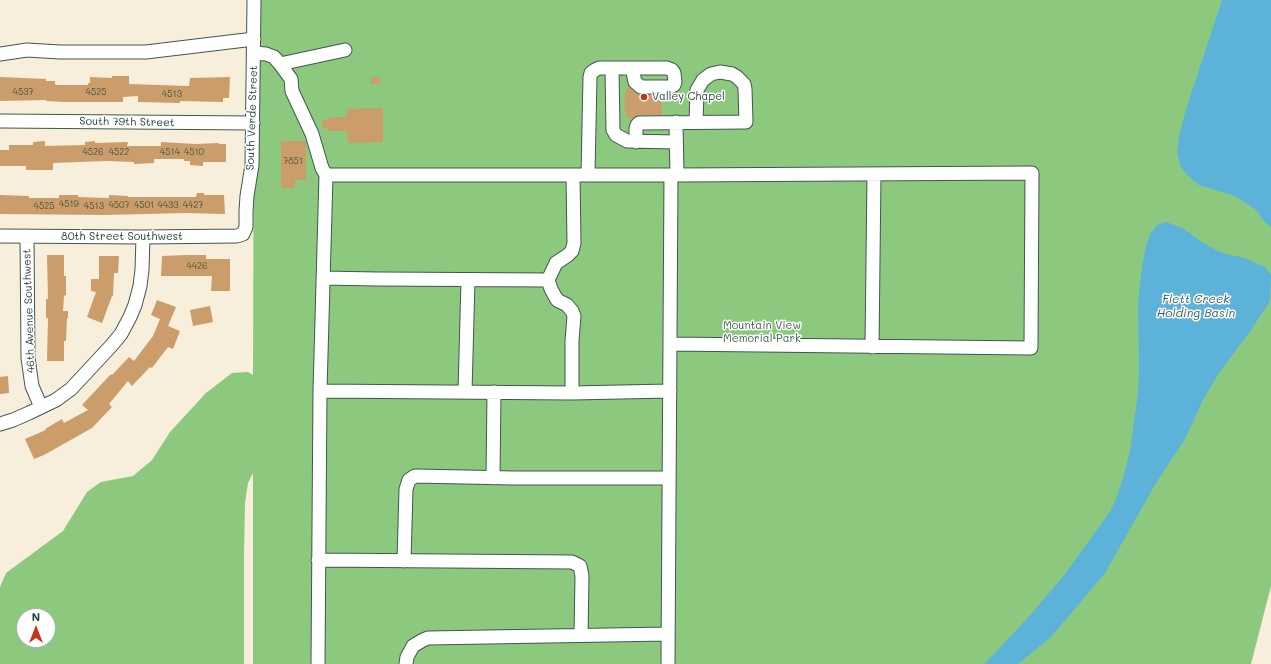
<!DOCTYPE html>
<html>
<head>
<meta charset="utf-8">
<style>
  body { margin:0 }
  #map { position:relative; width:1271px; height:664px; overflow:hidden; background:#f7eedc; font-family:Mali,sans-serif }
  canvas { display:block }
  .north { position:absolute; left:16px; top:608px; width:40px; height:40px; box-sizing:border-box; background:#fff; border:1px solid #a5b1ae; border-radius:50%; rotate:0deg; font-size:11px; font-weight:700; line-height:16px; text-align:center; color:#1f3d34 }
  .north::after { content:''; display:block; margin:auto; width:14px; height:18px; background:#c8321e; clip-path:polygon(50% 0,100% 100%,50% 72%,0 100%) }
</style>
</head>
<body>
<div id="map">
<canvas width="1271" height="664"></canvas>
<div class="north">N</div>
</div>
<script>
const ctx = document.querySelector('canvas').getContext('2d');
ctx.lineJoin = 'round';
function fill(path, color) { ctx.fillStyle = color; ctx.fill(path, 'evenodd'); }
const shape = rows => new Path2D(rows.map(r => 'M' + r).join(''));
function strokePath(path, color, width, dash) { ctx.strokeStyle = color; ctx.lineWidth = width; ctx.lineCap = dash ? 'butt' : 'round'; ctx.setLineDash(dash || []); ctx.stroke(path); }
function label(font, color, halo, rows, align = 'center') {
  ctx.font = font + ' Mali,sans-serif'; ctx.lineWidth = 3; ctx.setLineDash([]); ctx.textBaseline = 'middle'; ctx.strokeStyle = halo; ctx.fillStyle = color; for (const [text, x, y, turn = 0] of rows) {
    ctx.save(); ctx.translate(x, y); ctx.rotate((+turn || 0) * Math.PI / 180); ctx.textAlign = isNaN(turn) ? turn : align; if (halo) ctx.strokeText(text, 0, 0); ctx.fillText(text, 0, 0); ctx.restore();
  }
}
fill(shape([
  [254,0,1271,0,1271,586,1251,664,253,664,253,473,248,483,245,503,244,556,244,664,0,664,0,587,6,573,63,531,87,492,101,482,133,476,152,460,170,432,206,393,232,373,248,372,253,375],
  [24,616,48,616,48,640,24,640]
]), '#8cc97e');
fill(shape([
  [1222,0,1271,0,1271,227,1263,220,1256,210,1240,199,1232,195,1199,185,1187,175,1180,165,1177,152,1179,136,1187,106],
  [1166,222,1182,228,1205,244,1220,252,1229,255,1242,257,1265,267,1271,275,1270,301,1251,330,1219,373,1204,398,1185,439,1156,483,1105,573,1051,637,1018,664,984,664,995,653,1033,612,1065,574,1111,510,1117,496,1123,479,1130,451,1138,393,1139,371,1138,303,1142,267,1146,246,1150,234,1157,225]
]), '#5db2d9');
fill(shape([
  [112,76,129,76,129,84,189,86,190,78,230,77,229,98,223,98,223,102,180,101,180,103,138,102,138,96,123,97,123,102,64,102,46,101,46,100,0,101,0,77,46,79,46,81,55,81,55,84,57,85,88,85,88,83,90,83,90,77,112,78],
  [371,77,380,77,380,84,371,84],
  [627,86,636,93,640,95,662,95,662,115,639,115,633,118,627,118,624,103],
  [383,108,383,142,348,143,347,131,328,131,328,128,322,128,322,120,329,120,329,117,347,117,347,109],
  [45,141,45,146,85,145,85,142,95,141,95,143,128,142,127,146,161,146,161,142,195,144,219,143,219,144,226,144,226,162,203,162,203,166,190,165,190,161,184,161,184,159,154,159,154,163,134,164,134,162,106,161,53,163,53,170,26,170,26,166,0,166,0,150,9,150,9,145,33,145,33,142],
  [281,141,306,141,306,180,295,180,295,188,281,188],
  [197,193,204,193,204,195,224,195,225,214,186,213,104,215,0,214,0,195,29,196,29,198,59,198,59,195,78,195,78,197,109,198,109,195,128,196,128,197,196,197],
  [47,255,64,255,64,276,66,276,66,295,64,296,63,311,68,311,68,318,67,318,66,341,64,341,64,361,47,361,48,318,46,318,46,299,48,299],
  [187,255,206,255,206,259,230,259,230,291,211,291,212,276,161,276,162,256],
  [99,256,119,256,118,273,114,273,113,296,112,296,102,323,87,317,96,292,91,291,91,279,99,279],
  [157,300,176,307,168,326,180,331,173,349,168,347,152,368,150,367,132,386,128,381,109,404,112,407,92,428,44,455,34,459,25,439,46,430,45,429,62,419,64,423,88,410,82,405,111,374,112,375,129,357,134,361,153,336,160,319,151,315],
  [210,306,213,322,193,326,190,310],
  [8,376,9,393,0,394,0,377]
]), '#cb9d6b');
const minor = shape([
  [254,53,266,54,274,57,280,64,291,79,292,91,312,134,322,168,326,175],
  [0,54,27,50,60,52,146,52,254,39],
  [280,64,345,50],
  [612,68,613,130,616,135,627,141,676,142],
  [0,121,253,123],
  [676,122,677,175],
  [636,142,636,129,637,125,639,123,746,122,745,89,744,84,737,77,732,74,720,72,711,74,703,80,697,90,696,122],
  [588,175,590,77,591,73,595,70,599,68,667,68,672,70,674,73,675,82,674,85,670,87,641,87,635,82,632,68],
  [0,236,143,237,237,236,243,234,246,227,246,211,247,196,252,165,254,0],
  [27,236,28,358,32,386,41,407],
  [323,278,377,279,548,280,556,263,568,255,572,251,574,243,573,175],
  [548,280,551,289,557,300,567,305,572,311,574,316,572,341,572,393],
  [872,347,874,174],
  [320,391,572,393,670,391],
  [465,392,468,280],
  [0,424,13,420,29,413,56,400,71,389,111,346,121,334,130,317,135,305,140,286,142,270,143,237],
  [493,478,494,392],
  [318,560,572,562,580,566,582,576,581,635],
  [404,561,406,489,409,480,415,476,513,478,669,478],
  [318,664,320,391,326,175,677,175,1032,173,1031,348,670,344],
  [406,664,407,657,413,646,423,640,428,638,668,634],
  [668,664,671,175]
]);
strokePath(minor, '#3f584d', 15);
strokePath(minor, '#fff', 13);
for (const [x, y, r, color] of [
  [644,97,4,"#c8321e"]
]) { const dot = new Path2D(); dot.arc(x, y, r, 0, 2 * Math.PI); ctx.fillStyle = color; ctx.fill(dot); strokePath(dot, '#fff', 1.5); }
label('9px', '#4a5542', null, [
  ["4537",23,92],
  ["4525",96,92],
  ["4513",172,94],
  ["4526",93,152],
  ["4522",119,152],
  ["4514",170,152],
  ["4510",194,152],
  ["7851",293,161],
  ["4519",69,204],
  ["4507",119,205],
  ["4501",144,205],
  ["4433",168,205],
  ["4427",193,205],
  ["4525",44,206],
  ["4513",94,206],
  ["4426",197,266]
]);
label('11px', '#1f3d34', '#fff', [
  ["Valley Chapel",652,97]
], 'left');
label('11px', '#1f3d34', '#fff', [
  ["South Verde Street",252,118,-88],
  ["South 79th Street",127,122,1],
  ["80th Street Southwest",122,237],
  ["46th Avenue Southwest",29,311,-92]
]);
label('11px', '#3a6046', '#fff', [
  ["Mountain View",762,326],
  ["Memorial Park",762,339]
]);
label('italic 12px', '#326066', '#fff', [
  ["Flett Creek",1196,299],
  ["Holding Basin",1196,313]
]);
</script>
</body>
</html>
